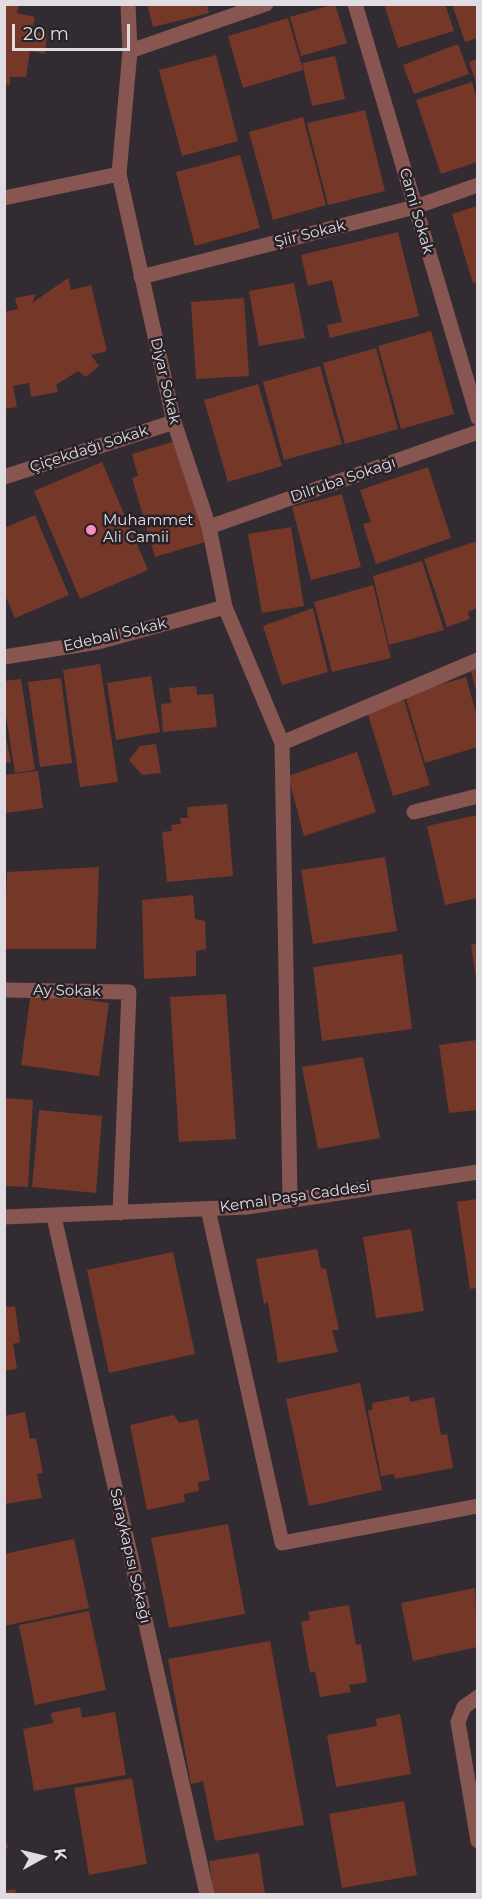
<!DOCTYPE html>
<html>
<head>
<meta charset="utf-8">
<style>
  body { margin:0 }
  #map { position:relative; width:482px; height:1899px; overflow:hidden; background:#322b32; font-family:Montserrat,sans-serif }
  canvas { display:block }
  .frame { position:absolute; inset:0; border:6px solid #e0dce1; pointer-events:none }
  .north { position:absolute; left:12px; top:1827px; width:60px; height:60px; -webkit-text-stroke:4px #282128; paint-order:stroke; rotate:82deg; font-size:16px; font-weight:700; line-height:24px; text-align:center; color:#e0dce1 }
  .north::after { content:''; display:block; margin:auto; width:21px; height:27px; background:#e0dce1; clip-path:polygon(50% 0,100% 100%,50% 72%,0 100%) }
  .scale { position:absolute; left:12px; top:24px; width:118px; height:27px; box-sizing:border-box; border:3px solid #e0dce1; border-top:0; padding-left:8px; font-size:18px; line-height:21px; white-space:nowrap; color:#e0dce1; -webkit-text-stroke:4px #282128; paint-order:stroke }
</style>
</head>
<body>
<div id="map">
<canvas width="482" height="1899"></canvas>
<div class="frame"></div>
<div class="north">K</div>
<div class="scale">20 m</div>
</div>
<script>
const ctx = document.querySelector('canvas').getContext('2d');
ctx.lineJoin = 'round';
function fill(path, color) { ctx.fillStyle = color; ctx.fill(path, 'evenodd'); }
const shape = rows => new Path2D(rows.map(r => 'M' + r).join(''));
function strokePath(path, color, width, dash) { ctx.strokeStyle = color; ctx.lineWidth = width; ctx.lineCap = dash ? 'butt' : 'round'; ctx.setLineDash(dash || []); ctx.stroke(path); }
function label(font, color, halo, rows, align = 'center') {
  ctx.font = font + ' Montserrat,sans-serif'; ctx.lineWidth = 5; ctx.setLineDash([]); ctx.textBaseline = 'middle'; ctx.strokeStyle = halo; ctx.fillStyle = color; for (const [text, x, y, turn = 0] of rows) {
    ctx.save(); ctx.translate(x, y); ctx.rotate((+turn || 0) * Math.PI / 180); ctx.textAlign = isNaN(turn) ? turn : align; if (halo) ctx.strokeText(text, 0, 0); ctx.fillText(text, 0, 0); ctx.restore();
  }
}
fill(shape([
  [4,4,19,4,17,13,35,17,32,31,47,34,45,54,30,51,26,77,10,77,10,85,4,84],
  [147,4,207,4,209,13,153,27],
  [335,4,347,43,301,56,290,17],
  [384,4,445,4,454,31,398,48],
  [452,4,477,4,477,38,465,42],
  [288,18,303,70,243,88,228,36],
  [458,44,469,74,414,94,403,65],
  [216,55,238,141,182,156,159,70],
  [335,56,345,99,312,106,302,63],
  [477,59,477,86,469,62],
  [472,82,477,99,477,162,441,174,416,100],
  [365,110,385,191,328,205,307,123],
  [303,117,326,205,273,220,249,132],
  [240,155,260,228,195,246,176,172],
  [477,206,477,282,473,283,452,214],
  [398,232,419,316,330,338,327,325,342,322,332,280,308,286,301,255],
  [68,278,71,290,91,285,107,351,91,355,99,366,86,377,78,371,56,385,58,392,31,397,29,383,13,386,17,407,4,409,4,312,18,309,15,298,36,294,32,303],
  [294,283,305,338,259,346,249,291],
  [244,298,249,376,196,379,191,302],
  [431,331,454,414,401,429,378,346],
  [376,348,398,429,345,444,323,363],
  [320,366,342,444,284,460,263,382],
  [258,384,282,466,228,482,204,400],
  [179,440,209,541,155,557,132,478,138,476,132,454],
  [102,462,148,570,80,599,34,491],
  [428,467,451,538,376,564,363,524,371,522,360,490],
  [342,494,361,567,311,580,292,507],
  [35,515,69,595,15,618,4,593,4,528],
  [291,527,304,606,262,613,248,534],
  [477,541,477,608,468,612,470,619,447,627,424,559],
  [422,561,444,630,389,645,373,576],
  [373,585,391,658,332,672,314,602],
  [313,608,328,672,282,685,263,626],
  [100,664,118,782,80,787,63,670],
  [477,669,477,695,471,671],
  [151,676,160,732,116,740,107,683],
  [466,677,477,717,477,747,425,763,405,695],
  [61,678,72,763,40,767,28,682],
  [21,679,35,770,15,773,4,703,4,681],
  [196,686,197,695,213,694,217,727,163,732,161,704,171,703,169,688],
  [404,700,430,785,393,796,367,711],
  [4,728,11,762,4,763],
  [156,744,161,773,142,775,129,760,140,746],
  [357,752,376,812,304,836,288,776],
  [38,771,43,808,6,813,4,775],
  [227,804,233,876,167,882,162,832,172,831,171,825,181,824,180,818,188,818,187,807],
  [477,815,477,898,445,905,427,826],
  [385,857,397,931,313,944,301,870],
  [99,867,96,949,4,949,7,872],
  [193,895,195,919,205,921,206,949,196,951,196,976,144,979,142,900],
  [477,943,477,978,476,978,471,945],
  [402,954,412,1029,322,1041,313,967],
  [31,992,109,1003,99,1076,21,1065],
  [226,994,236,1139,179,1142,170,997],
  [477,1040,477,1110,449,1113,439,1045],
  [363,1057,380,1138,318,1149,302,1067],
  [4,1098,33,1100,28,1187,4,1186],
  [39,1110,102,1116,96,1193,32,1187],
  [477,1199,477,1288,470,1289,457,1202],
  [411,1229,424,1311,376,1318,363,1237],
  [317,1249,321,1268,326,1269,339,1330,332,1330,338,1352,278,1363,268,1302,264,1304,256,1259],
  [173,1252,195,1354,109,1373,87,1270],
  [4,1301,7,1307,15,1306,20,1342,13,1344,17,1369,4,1371],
  [360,1383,382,1490,309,1506,286,1399],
  [409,1396,410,1402,434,1397,441,1435,447,1434,453,1468,395,1479,394,1474,381,1476,368,1411,373,1409,372,1403],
  [25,1412,30,1439,36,1438,43,1473,37,1474,42,1498,4,1504,4,1416],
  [174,1415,179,1423,198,1419,210,1480,198,1482,199,1491,184,1494,185,1502,147,1510,130,1425],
  [228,1524,245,1614,169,1628,151,1538],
  [74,1539,89,1608,4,1626,4,1554],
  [475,1588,477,1647,413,1661,401,1603],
  [349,1605,356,1645,361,1644,367,1682,349,1685,351,1692,320,1697,315,1671,310,1673,301,1622,310,1620,308,1612],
  [89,1611,106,1690,35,1705,19,1625],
  [270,1641,304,1825,215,1841,203,1781,191,1784,168,1659],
  [80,1707,82,1718,115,1712,126,1775,34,1791,23,1729,53,1723,51,1713],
  [400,1714,411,1774,336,1787,327,1735,377,1726,376,1719],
  [132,1778,147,1864,89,1875,74,1788],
  [404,1801,417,1875,342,1888,329,1814],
  [4,1834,8,1848,4,1849],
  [259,1853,265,1894,214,1894,209,1861],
  [15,1889,16,1894,4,1894,4,1891]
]), '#753828');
strokePath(shape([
  [128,4,130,51,119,174,174,422,209,527,225,607,282,743],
  [355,4,478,418],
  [130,51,266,4],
  [4,198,119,174],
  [141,277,415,207,478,185],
  [4,477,174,422],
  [209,527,478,432],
  [4,657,98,642,225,607],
  [414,812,478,796],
  [4,990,129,992,120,1213],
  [290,1199,282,743,478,660],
  [208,1209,282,1543,478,1506],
  [4,1217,247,1207,478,1172],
  [54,1217,207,1894],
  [478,1697,464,1707,458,1722,478,1841]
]), '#885650', 15);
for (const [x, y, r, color] of [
  [91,530,6,"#fb8fc4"]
]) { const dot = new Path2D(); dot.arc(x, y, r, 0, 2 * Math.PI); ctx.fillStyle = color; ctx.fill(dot); strokePath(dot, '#282128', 2); }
label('15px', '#e0dce1', '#282128', [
  ["Cami Sokak",416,211,74],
  ["Şiir Sokak",310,234,-14],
  ["Diyar Sokak",165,381,77],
  ["Çiçekdağı Sokak",89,449,-18],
  ["Dilruba Sokağı",343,480,-19],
  ["Edebali Sokak",115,635,-13],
  ["Ay Sokak",67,991,1],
  ["Kemal Paşa Caddesi",295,1197,-8],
  ["Saraykapısı Sokağı",130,1556,77]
]);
label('15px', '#e0dce1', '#282128', [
  ["Muhammet",103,521],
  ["Ali Camii",103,538]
], 'left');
</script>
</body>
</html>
